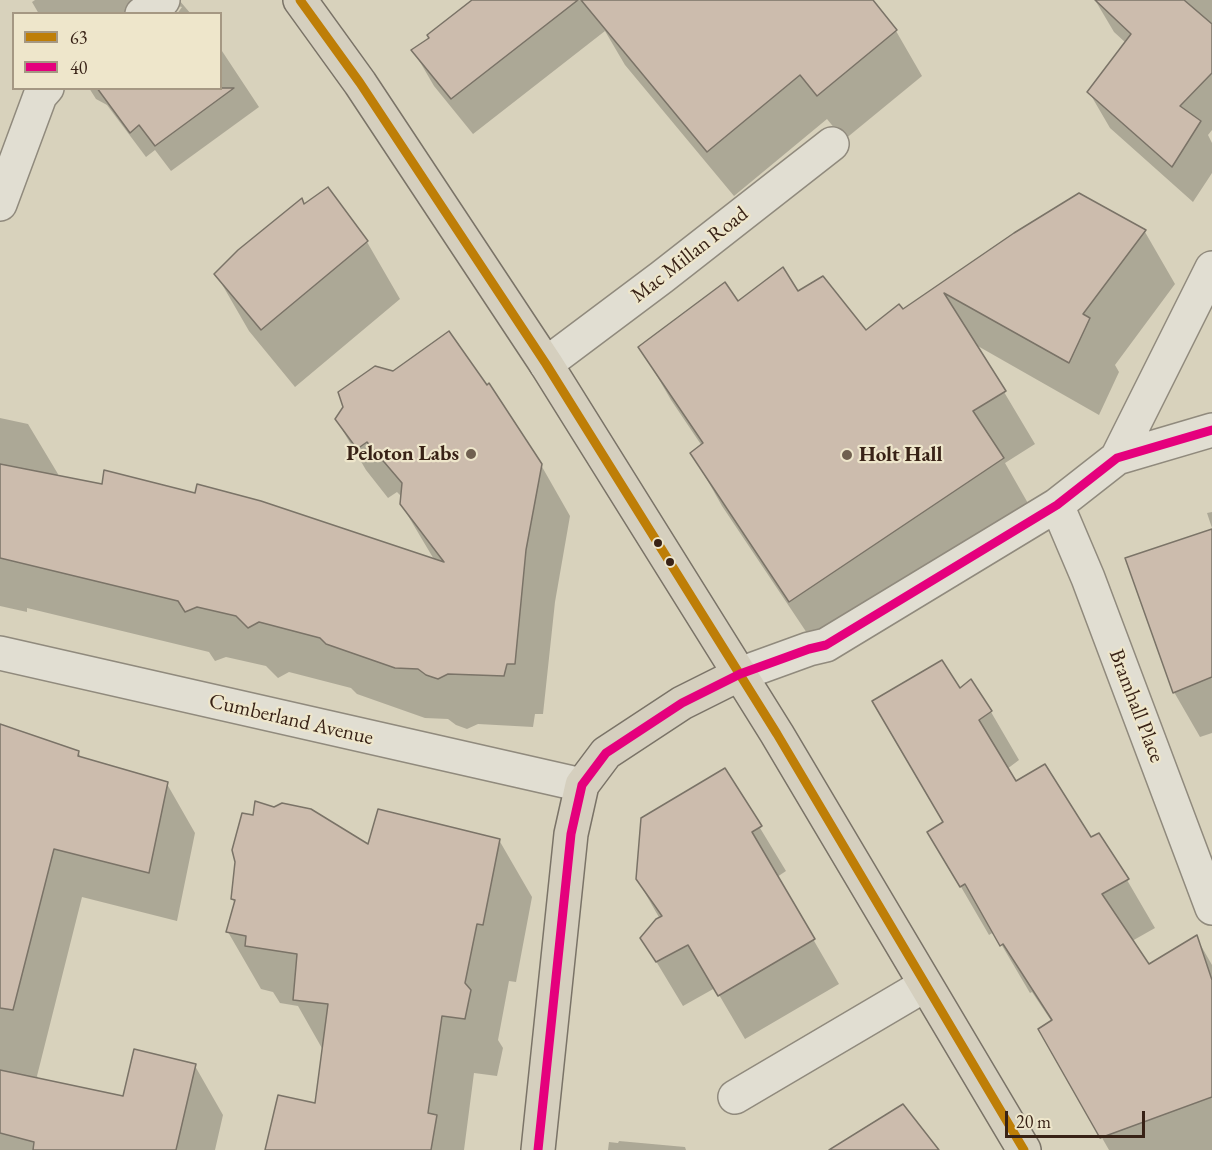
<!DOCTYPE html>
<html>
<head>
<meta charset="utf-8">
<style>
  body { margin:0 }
  #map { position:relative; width:1212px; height:1150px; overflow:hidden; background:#d8d2bc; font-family:"EB Garamond",serif }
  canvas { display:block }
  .legend { position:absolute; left:12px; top:12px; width:210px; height:78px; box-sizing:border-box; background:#eee6cb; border:2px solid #a59883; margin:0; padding:8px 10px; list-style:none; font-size:18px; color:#382216 }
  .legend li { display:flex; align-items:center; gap:12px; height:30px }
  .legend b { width:30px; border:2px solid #a59883 }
  .scale { position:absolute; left:1005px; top:1111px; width:140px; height:27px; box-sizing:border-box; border:3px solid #382216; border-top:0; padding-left:8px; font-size:18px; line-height:21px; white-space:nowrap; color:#382216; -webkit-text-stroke:4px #eee6cb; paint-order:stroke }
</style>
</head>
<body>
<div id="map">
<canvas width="1212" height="1150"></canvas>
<ul class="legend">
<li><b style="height:8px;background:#be7e07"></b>63</li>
<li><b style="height:8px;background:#e5007d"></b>40</li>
</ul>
<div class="scale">20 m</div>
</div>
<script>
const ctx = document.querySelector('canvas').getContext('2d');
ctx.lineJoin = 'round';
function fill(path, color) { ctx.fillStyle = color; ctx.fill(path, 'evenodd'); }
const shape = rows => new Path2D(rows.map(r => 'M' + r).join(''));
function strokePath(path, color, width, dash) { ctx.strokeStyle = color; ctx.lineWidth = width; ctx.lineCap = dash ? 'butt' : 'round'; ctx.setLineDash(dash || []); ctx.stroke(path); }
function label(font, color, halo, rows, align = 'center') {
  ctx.font = font + ' "EB Garamond",serif'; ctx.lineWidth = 4.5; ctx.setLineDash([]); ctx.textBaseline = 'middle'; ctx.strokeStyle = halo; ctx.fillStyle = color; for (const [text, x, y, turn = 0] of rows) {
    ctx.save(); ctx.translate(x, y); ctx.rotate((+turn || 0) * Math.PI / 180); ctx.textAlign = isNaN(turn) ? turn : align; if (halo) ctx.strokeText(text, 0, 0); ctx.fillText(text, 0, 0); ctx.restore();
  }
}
fill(shape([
  [35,0,179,0,191,14,177,14,182,7,178,6,161,14,39,14,32,2],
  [475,0,871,0,896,31,922,76,844,140,827,119,734,196,625,65,605,31,473,134,434,86,413,50,431,39],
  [1095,0,1212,0,1212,130,1208,135,1212,143,1212,173,1193,202,1110,128,1089,92,1126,43,1114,32],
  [220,48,259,107,171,171,155,150,146,157,107,105,96,99,89,88,220,88],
  [328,189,367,242,400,299,295,387,249,331,216,274],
  [1145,232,1175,284,1115,365,1119,372,1099,415,976,345,1035,444,1005,463,1033,512,821,654,722,506,692,453,702,446,671,400,640,347,738,303,798,293,866,332,903,311,1014,234],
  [0,418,28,424,58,474,57,476,435,561,401,504,402,497,397,492,388,498,366,470,336,419,541,465,570,516,555,602,543,714,535,714,533,727,478,724,467,729,456,725,448,719,425,718,357,694,351,688,289,672,278,678,266,666,226,657,215,661,209,652,27,608,27,612,0,606],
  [1212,512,1212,528,1207,513],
  [1212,531,1212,733,1200,737,1174,692],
  [970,681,991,712,1019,760,1007,769,1015,783,1090,839,1127,880,1155,928,1132,941,1148,966,1196,937,1212,965,1212,1150,1109,1150,1040,1029,1052,1022,1032,992,1030,993,994,932,989,935,957,880,945,823,959,690],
  [0,735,78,752,82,759,167,784,195,833,177,921,82,897,37,1076,39,1080,124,1098,195,1066,223,1115,215,1150,0,1150],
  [725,770,786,871,777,877,839,984,745,1039,715,988,683,1006,642,938,660,919,637,879],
  [499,840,532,897,516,982,509,981,498,1040,503,1048,497,1076,474,1073,464,1150,267,1150,317,1105,323,1050,298,1006,280,1003,273,992,261,989,228,932,235,904,232,898,369,846],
  [619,1141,685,1147,686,1150,608,1150,609,1142,618,1143]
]), '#0003');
const building = shape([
  [472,0,578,0,451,99,411,50,429,38,427,35,472,0],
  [581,0,873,0,897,30,817,96,800,75,707,152,581,0],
  [1095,0,1184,0,1212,24,1212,73,1180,106,1201,121,1172,167,1087,92,1131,34,1095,0],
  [97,88,234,88,155,146,139,125,130,133,97,88],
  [328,187,368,241,261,330,214,274,238,250,302,198,304,204,328,187],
  [1079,193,1146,230,1083,314,1090,318,1069,363,944,293,1006,391,973,411,1004,458,789,602,690,453,703,443,638,347,725,282,738,301,783,267,798,291,823,276,866,330,899,304,903,309,1014,233,1079,193],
  [449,331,487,385,489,383,542,464,526,550,515,664,507,664,504,676,448,674,438,679,426,675,418,669,395,668,326,644,320,638,259,622,248,628,236,616,197,607,185,612,178,601,0,558,0,464,102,484,104,470,195,493,197,484,261,501,444,562,400,504,402,483,367,442,357,449,335,419,343,407,338,392,375,366,393,371,449,331],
  [1212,529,1212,677,1173,693,1125,558,1212,529],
  [942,660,960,688,971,679,992,711,979,720,1016,781,1045,764,1091,837,1099,833,1129,879,1102,894,1149,964,1197,935,1212,980,1212,1097,1100,1138,1038,1029,1052,1020,1003,944,1000,946,965,884,960,887,927,832,943,822,872,701,942,660],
  [0,724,79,751,78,756,168,782,149,873,54,849,13,1010,0,1008,0,724],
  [725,768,762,826,752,832,815,939,718,996,688,945,656,962,640,938,656,919,662,916,636,879,641,818,725,768],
  [255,801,274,807,282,803,311,809,368,844,378,809,500,839,483,925,477,924,465,983,471,990,465,1019,442,1016,428,1113,437,1115,431,1150,265,1150,278,1095,315,1103,328,1004,293,1000,297,954,245,946,246,936,226,932,235,900,231,899,235,862,232,850,242,813,253,815,255,801],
  [134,1049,196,1064,176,1150,33,1150,34,1142,0,1133,0,1070,123,1096,134,1049],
  [903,1104,939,1150,829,1150,903,1104]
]);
fill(building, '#ccbcad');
strokePath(building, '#7a7367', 1.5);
const minor = shape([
  [142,14,163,0],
  [0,204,40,96,47,88],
  [546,364,662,277,832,144],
  [1117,458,1212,268],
  [1057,505,1088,578,1212,908],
  [0,653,582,785],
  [740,674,809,649,826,645,1057,505,1117,458,1212,430],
  [735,1097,925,985]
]);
const major = shape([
  [300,0,360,83,546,364,777,734,1024,1150],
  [538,1150,571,834,582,785,606,753,682,703,740,674]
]);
strokePath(minor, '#908a7d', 36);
strokePath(major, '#7a7367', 36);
strokePath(minor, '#e1ded2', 33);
strokePath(major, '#d5cfbe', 33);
strokePath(shape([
  [300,0,360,83,546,364,777,734,1024,1150]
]), '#be7e07', 9);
strokePath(shape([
  [538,1150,571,834,582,785,606,753,682,703,740,674,809,649,826,645,1057,505,1117,458,1212,430]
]), '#e5007d', 9);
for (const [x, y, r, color] of [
  [471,454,6,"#706050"],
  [847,455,6,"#706050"],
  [658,543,5,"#382216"],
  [670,562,5,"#382216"]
]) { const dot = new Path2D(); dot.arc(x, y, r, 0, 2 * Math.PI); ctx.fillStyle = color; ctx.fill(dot); strokePath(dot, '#eee6cb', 2); }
label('21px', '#382216', '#eee6cb', [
  ["Mac Millan Road",690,255,-38],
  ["Bramhall Place",1136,706,69],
  ["Cumberland Avenue",291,720,13]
]);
label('bold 21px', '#382216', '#eee6cb', [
  ["Peloton Labs",459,454],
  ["Holt Hall",859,455,"left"]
], 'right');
</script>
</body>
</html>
